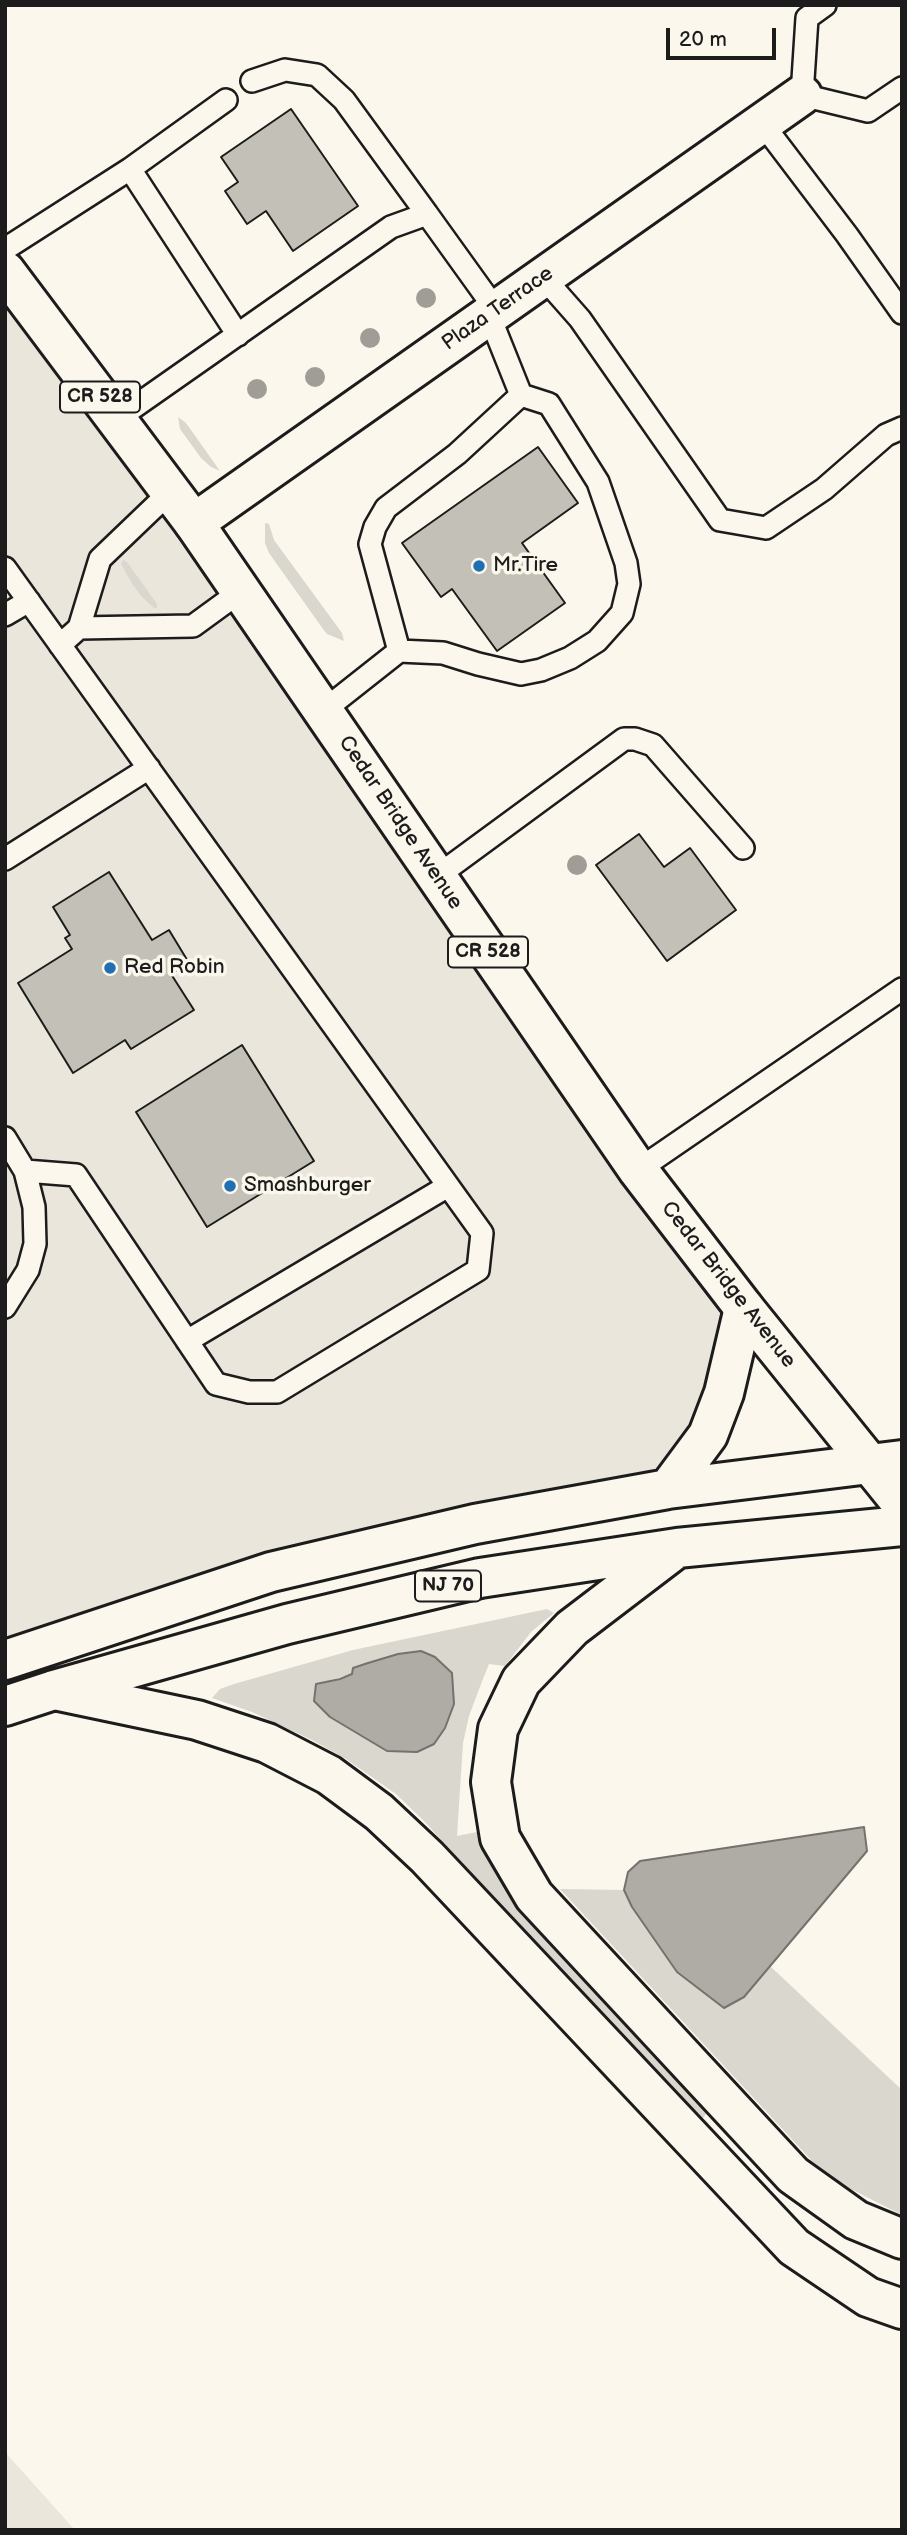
<!DOCTYPE html>
<html>
<head>
<meta charset="utf-8">
<style>
  body { margin:0 }
  #map { position:relative; width:907px; height:2535px; overflow:hidden; background:#fbf7ec; font-family:"Balsamiq Sans",sans-serif }
  canvas { display:block }
  .frame { position:absolute; inset:0; border:7px solid #1c1c1c; pointer-events:none }
  .scale { position:absolute; left:666px; top:28px; width:110px; height:32px; box-sizing:border-box; border:4px solid #1c1c1c; border-top:0; padding-left:9px; font-size:21px; line-height:24px; white-space:nowrap; color:#1c1c1c; -webkit-text-stroke:5px #fbf7ec; paint-order:stroke }
</style>
</head>
<body>
<div id="map">
<canvas width="907" height="2535"></canvas>
<div class="frame"></div>
<div class="scale">20 m</div>
</div>
<script>
const ctx = document.querySelector('canvas').getContext('2d');
ctx.lineJoin = 'round';
function fill(path, color) { ctx.fillStyle = color; ctx.fill(path, 'evenodd'); }
const shape = rows => new Path2D(rows.map(r => 'M' + r).join(''));
function strokePath(path, color, width, dash) { ctx.strokeStyle = color; ctx.lineWidth = width; ctx.lineCap = dash ? 'butt' : 'round'; ctx.setLineDash(dash || []); ctx.stroke(path); }
function label(font, color, halo, rows, align = 'center') {
  ctx.font = font + ' "Balsamiq Sans",sans-serif'; ctx.lineWidth = 7; ctx.setLineDash([]); ctx.textBaseline = 'middle'; ctx.strokeStyle = halo; ctx.fillStyle = color; for (const [text, x, y, turn = 0] of rows) {
    ctx.save(); ctx.translate(x, y); ctx.rotate((+turn || 0) * Math.PI / 180); ctx.textAlign = isNaN(turn) ? turn : align; if (halo) ctx.strokeText(text, 0, 0); ctx.fillText(text, 0, 0); ctx.restore();
  }
}
fill(shape([
  [5,269,744,1308,668,1489,5,1660],
  [5,2452,75,2530,5,2530]
]), '#eae6dc');
fill(shape([
  [178,417,186,423,220,471,211,467,201,458,180,429],
  [265,523,269,524,274,540,342,633,344,641,327,634,323,629,269,553,265,543],
  [123,560,127,562,157,604,157,608,154,608,142,597,133,585,121,564],
  [547,1609,554,1613,531,1632,505,1666,489,1664,481,1684,469,1716,463,1743,457,1836,482,1831,709,2111,699,2122,424,1821,396,1794,346,1759,312,1740,252,1712,212,1698,220,1689,234,1684,353,1650],
  [352,1674,314,1701,316,1684],
  [560,1889,624,1890,632,1907,744,1997,770,1966,902,2090,902,2215,847,2187,812,2161]
]), '#dad7ce');
const water = shape([
  [421,1651,435,1657,452,1673,454,1704,445,1728,434,1744,417,1752,387,1751,330,1717,314,1701,316,1684,340,1679,352,1674,353,1668,368,1663,398,1654,421,1651],
  [864,1827,867,1851,744,1997,724,2008,677,1972,632,1907,624,1890,628,1872,640,1861,864,1827]
]);
fill(water, '#afaca5');
strokePath(water, '#74726e', 2);
const building = shape([
  [291,109,358,206,293,251,266,211,247,224,225,191,238,182,221,157,291,109],
  [538,447,578,503,522,543,565,603,497,651,452,589,441,597,402,543,538,447],
  [639,834,664,867,690,848,736,910,667,961,596,865,639,834],
  [109,872,152,940,169,930,189,963,171,974,194,1010,131,1049,125,1040,73,1073,18,983,72,949,65,938,70,935,53,907,109,872],
  [242,1045,314,1161,207,1227,136,1112,242,1045]
]);
fill(building, '#c3c0b8');
strokePath(building, '#1c1c1c', 2);
const service = shape([
  [825,5,807,18,802,95,868,111,902,88],
  [252,81,285,70,317,75,344,100,427,214],
  [762,123,847,235,902,313],
  [130,169,238,335],
  [5,249,130,169,226,100],
  [543,277,580,319,720,520,766,528,824,489,886,435,902,428],
  [489,315,521,395],
  [117,419,391,227,427,214,496,310],
  [5,568,482,1233,478,1270,277,1392,249,1392,216,1384,76,1175,25,1171],
  [5,615,29,601],
  [79,628,193,626,241,591],
  [60,645,79,628,100,559,171,491],
  [323,711,399,651,443,653,478,664,521,674,541,670,570,658,597,641,622,613,629,584,626,563,598,482,549,404,521,395,457,454,386,508,375,527,370,544,399,651],
  [5,859,149,768],
  [436,877,624,739,635,739,653,745,743,848],
  [5,1138,25,1171,34,1207,35,1244,28,1270,5,1307],
  [638,1170,902,989],
  [187,1341,448,1186]
]);
const minor = shape([
  [194,523,802,95]
]);
const primary = shape([
  [5,271,194,523,638,1170,744,1308,902,1504]
]);
const trunk = shape([
  [668,1489,708,1435,724,1393,744,1308],
  [677,1548,572,1628,521,1681,498,1729,491,1782,500,1838,534,1896,793,2175,856,2220,902,2239],
  [5,1660,271,1572,475,1524,668,1489,902,1460],
  [54,1690,197,1720,267,1743,329,1775,379,1812,427,1857,794,2247,868,2297,902,2309],
  [5,1706,54,1690,287,1624,480,1578,677,1548,902,1526]
]);
strokePath(service, '#1c1c1c', 26);
strokePath(minor, '#1c1c1c', 44);
strokePath(primary, '#1c1c1c', 44);
strokePath(trunk, '#1c1c1c', 44);
strokePath(service, '#fbf7ec', 21);
strokePath(minor, '#fbf7ec', 38);
strokePath(primary, '#fbf7ec', 38);
strokePath(trunk, '#fbf7ec', 38);
ctx.fillStyle = '#a09d97';
for (const [x, y] of [
  [426,298],
  [370,338],
  [315,377],
  [257,389],
  [577,865]
]) { ctx.beginPath(); ctx.arc(x, y, 10, 0, 2 * Math.PI); ctx.fill(); }
for (const [x, y, r, color] of [
  [479,566,7,"#1f6fb2"],
  [110,968,7,"#1f6fb2"],
  [230,1186,7,"#1f6fb2"]
]) { const dot = new Path2D(); dot.arc(x, y, r, 0, 2 * Math.PI); ctx.fillStyle = color; ctx.fill(dot); strokePath(dot, '#fbf7ec', 2.5); }
for (const [x, y, w] of [
  [100,397,80],
  [488,952,80],
  [448,1586,66]
]) { const box = new Path2D(); box.roundRect(x - w / 2, y - 15.5, w, 31, 5); ctx.fillStyle = '#fbf7ec'; ctx.fill(box); strokePath(box, '#1c1c1c', 2); }
label('bold 19px', '#1c1c1c', null, [
  ["CR 528",100,397],
  ["CR 528",488,952],
  ["NJ 70",448,1586]
]);
label('21px', '#1c1c1c', '#fbf7ec', [
  ["Plaza Terrace",498,309,-35],
  ["Cedar Bridge Avenue",400,823,56],
  ["Cedar Bridge Avenue",728,1285,52]
]);
label('21px', '#1c1c1c', '#fbf7ec', [
  ["Mr.Tire",493,566],
  ["Red Robin",124,968],
  ["Smashburger",244,1186]
], 'left');
</script>
</body>
</html>
